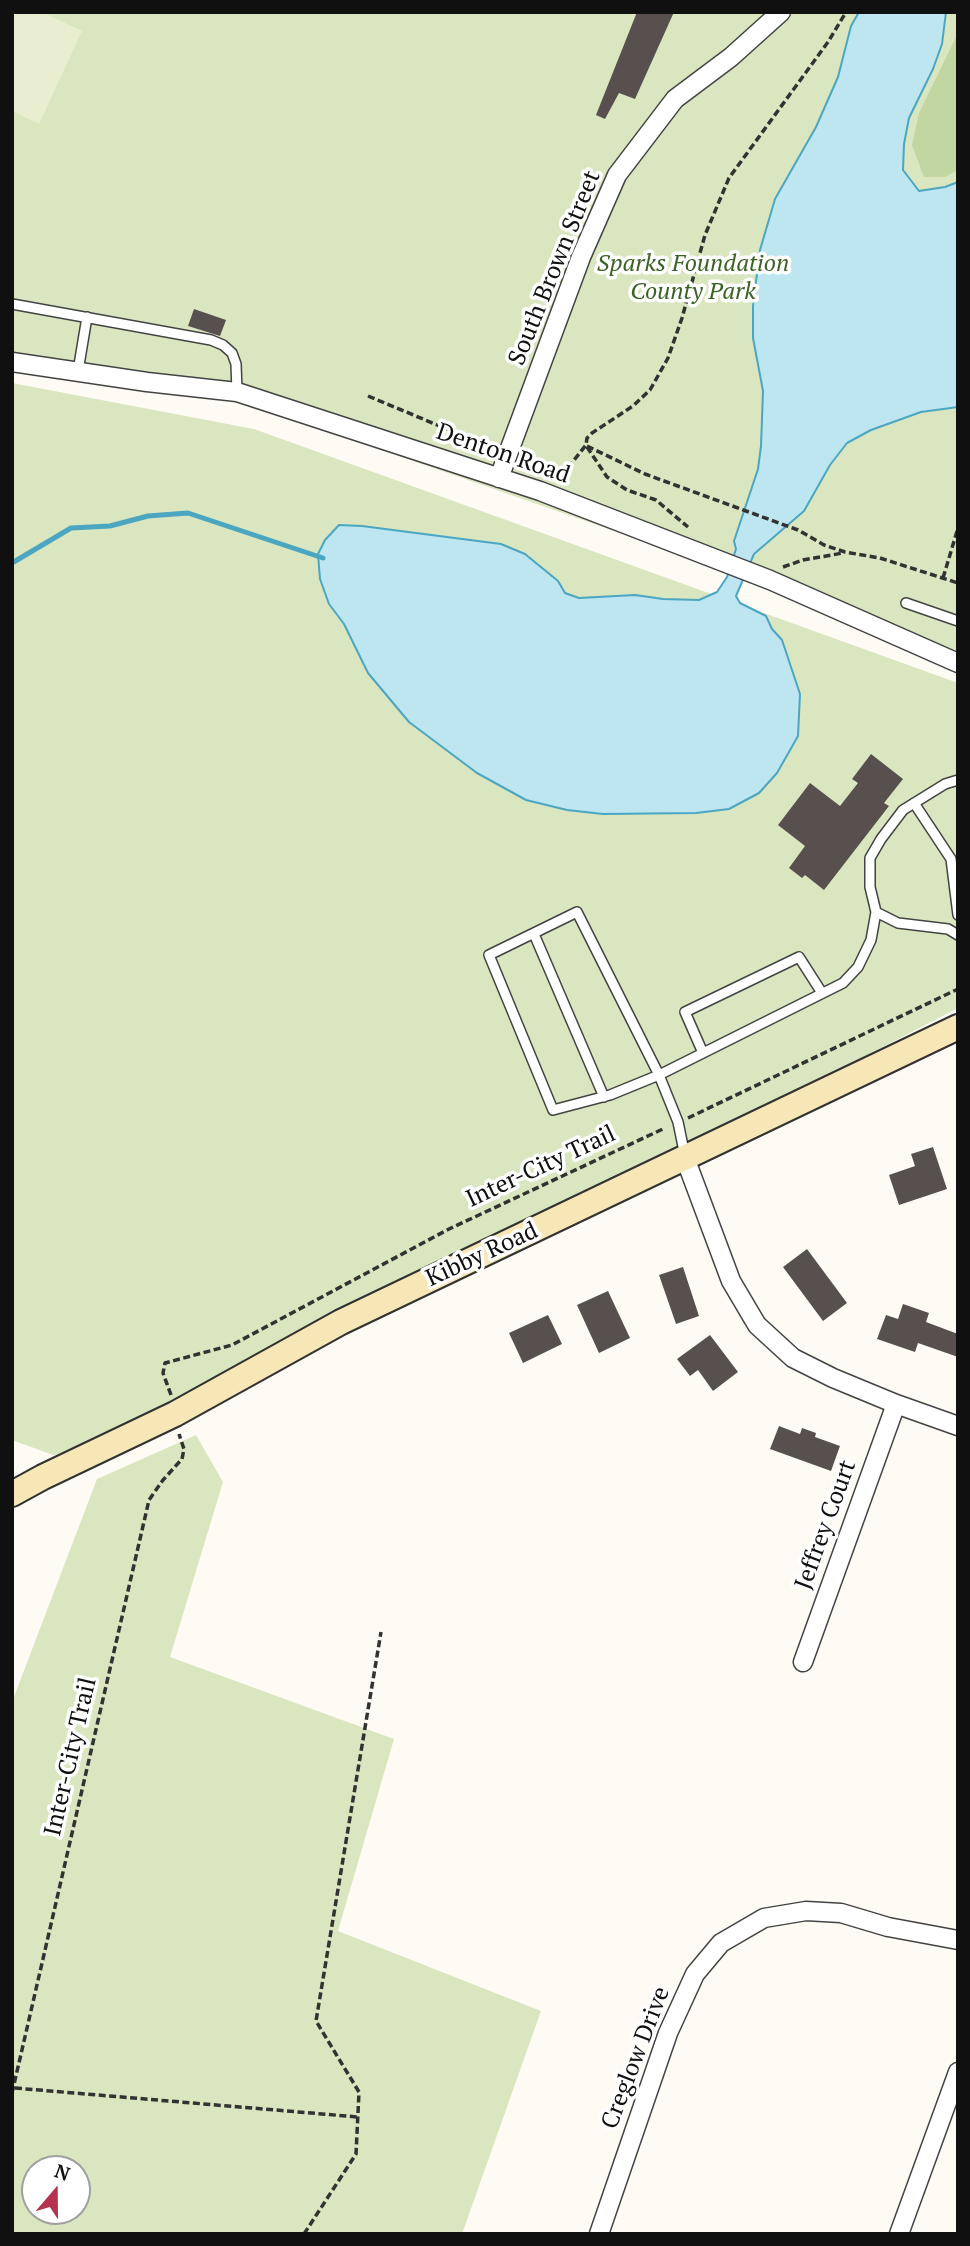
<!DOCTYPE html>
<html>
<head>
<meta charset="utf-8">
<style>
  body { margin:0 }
  #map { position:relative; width:970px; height:2246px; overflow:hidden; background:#fefbf5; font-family:"PT Serif",serif }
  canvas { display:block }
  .frame { position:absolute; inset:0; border:14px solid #101010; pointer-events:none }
  .north { position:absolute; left:21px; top:2155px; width:70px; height:70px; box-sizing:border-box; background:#fff; border:2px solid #9f9f9f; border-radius:50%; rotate:20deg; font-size:19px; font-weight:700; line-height:28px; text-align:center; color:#101010 }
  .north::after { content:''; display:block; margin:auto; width:24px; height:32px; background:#b4344f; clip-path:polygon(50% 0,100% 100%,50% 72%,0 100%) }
</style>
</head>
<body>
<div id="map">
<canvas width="970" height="2246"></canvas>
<div class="frame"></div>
<div class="north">N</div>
</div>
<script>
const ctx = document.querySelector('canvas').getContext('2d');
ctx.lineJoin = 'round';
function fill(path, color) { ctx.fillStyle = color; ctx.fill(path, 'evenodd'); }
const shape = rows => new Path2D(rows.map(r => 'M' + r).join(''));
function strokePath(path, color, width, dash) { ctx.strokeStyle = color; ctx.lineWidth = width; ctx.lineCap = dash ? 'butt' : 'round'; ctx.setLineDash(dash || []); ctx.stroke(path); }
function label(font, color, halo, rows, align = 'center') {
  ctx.font = font + ' "PT Serif",serif'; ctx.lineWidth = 7; ctx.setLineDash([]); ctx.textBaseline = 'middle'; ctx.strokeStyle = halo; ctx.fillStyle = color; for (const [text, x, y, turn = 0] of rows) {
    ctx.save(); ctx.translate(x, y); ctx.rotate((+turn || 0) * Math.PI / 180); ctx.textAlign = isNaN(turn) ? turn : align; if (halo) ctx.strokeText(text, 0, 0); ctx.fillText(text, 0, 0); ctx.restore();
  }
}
fill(shape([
  [12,12,958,12,958,651,256,406,142,378,12,355],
  [12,383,254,429,958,683,958,1008,109,1448,53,1455,12,1440],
  [196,1435,223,1482,170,1657,394,1739,338,1931,541,2011,462,2234,12,2234,12,1702,97,1479],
  [35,2169,77,2169,77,2211,35,2211]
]), '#dae6c0');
fill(shape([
  [958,33,958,170,945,177,924,177,912,145,919,113]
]), '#c1d6a1');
fill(shape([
  [12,12,42,12,82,31,39,124,12,111]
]), '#e9eed1');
const water = shape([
  [859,12,946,12,942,44,933,69,909,118,904,144,903,170,919,191,945,187,958,182,958,407,921,412,871,430,847,443,830,465,804,511,754,554,736,596,740,603,766,616,772,629,782,640,800,694,798,736,777,773,759,793,729,809,696,813,603,814,567,810,526,800,477,773,409,722,368,673,344,624,329,604,320,579,318,554,325,540,339,525,362,526,501,544,525,554,558,581,565,593,579,598,635,595,663,599,699,600,717,592,727,577,736,549,734,541,758,469,761,446,763,391,753,338,753,306,760,250,775,199,816,127,838,77,851,26,859,12]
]);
fill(water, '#bee6f1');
strokePath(water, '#4ba6c1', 2);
strokePath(shape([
  [12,563,71,528,110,526,148,516,188,513,323,558]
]), '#4ba6c1', 5);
fill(shape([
  [637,12,674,12,635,99,619,93,605,119,596,115],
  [194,309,226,320,220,336,188,326],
  [871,754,903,779,884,803,889,806,824,890,805,875,802,878,789,868,805,846,778,825,810,783,840,806,858,783,852,779],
  [933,1147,947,1189,899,1205,889,1175,915,1166,911,1154],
  [807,1249,847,1303,823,1321,783,1267],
  [683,1267,699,1316,676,1324,659,1275],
  [608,1291,630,1338,599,1353,577,1305],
  [903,1304,929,1313,926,1322,958,1334,958,1357,918,1343,915,1352,877,1339,886,1315,898,1319],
  [548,1315,562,1344,523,1363,509,1333],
  [710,1335,738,1372,713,1391,698,1370,690,1376,677,1359],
  [779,1426,800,1434,802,1428,816,1433,815,1437,840,1446,831,1471,770,1449]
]), '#58504e');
const service = shape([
  [12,304,211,340,223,345,232,353,236,364,237,392],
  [78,371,87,317],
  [906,603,958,621],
  [914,803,951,859,958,915],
  [577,912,659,1075,610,1095,553,1110,489,955,577,912],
  [876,912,898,923,948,929,958,935],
  [534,934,604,1097],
  [703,1053,685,1012,799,957,822,993],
  [685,1156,678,1122,659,1075,843,983,858,967,871,940,876,912,870,887,870,858,881,839,903,810,945,784,958,780]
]);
const minor = shape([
  [12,362,147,382,237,392,540,491,770,580,958,663],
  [499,478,581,257,617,175,675,99,731,57,781,12],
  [685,1158,731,1281,757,1325,793,1358,833,1378,896,1404,958,1426],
  [803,1662,896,1404],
  [599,2234,668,2033,695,1974,721,1943,764,1918,806,1911,841,1913,888,1927,958,1940],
  [899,2234,958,2072]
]);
const secondary = shape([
  [12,1494,43,1477,175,1414,341,1322,958,1027]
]);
strokePath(service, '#434343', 12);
strokePath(minor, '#434343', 21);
strokePath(secondary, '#323232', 28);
strokePath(shape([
  [368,396,466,437,476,452],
  [587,446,645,474,798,530,824,545,845,552,880,558,958,583],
  [587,447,607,477,627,490,656,500,688,527],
  [547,474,571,464,586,445,587,438,592,433,633,406,650,390,668,358,682,318,705,235,729,178,828,42,846,12],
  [783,567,803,560,843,553],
  [943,578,958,528],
  [688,1118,958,989],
  [171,1395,163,1373,165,1363,232,1345,449,1229,665,1128],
  [15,2088,358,2117],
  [12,2093,149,1500,163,1480,182,1459,184,1449,179,1434],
  [304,2234,356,2154,359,2092,316,2021,381,1632]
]), '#323232', 3.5, [7, 3.5]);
strokePath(service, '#fff', 9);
strokePath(minor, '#fff', 18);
strokePath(secondary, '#f7e6b6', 24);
label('italic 24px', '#3c6326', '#fff', [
  ["Sparks Foundation",693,264],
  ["County Park",693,292]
]);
label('24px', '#101010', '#fff', [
  ["South Brown Street",555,268,-68],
  ["Denton Road",503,454,19],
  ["Inter-City Trail",541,1167,-25],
  ["Kibby Road",482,1255,-25],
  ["Jeffrey Court",826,1525,-70],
  ["Inter-City Trail",71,1757,-77],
  ["Creglow Drive",636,2058,-69]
]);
</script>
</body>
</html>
